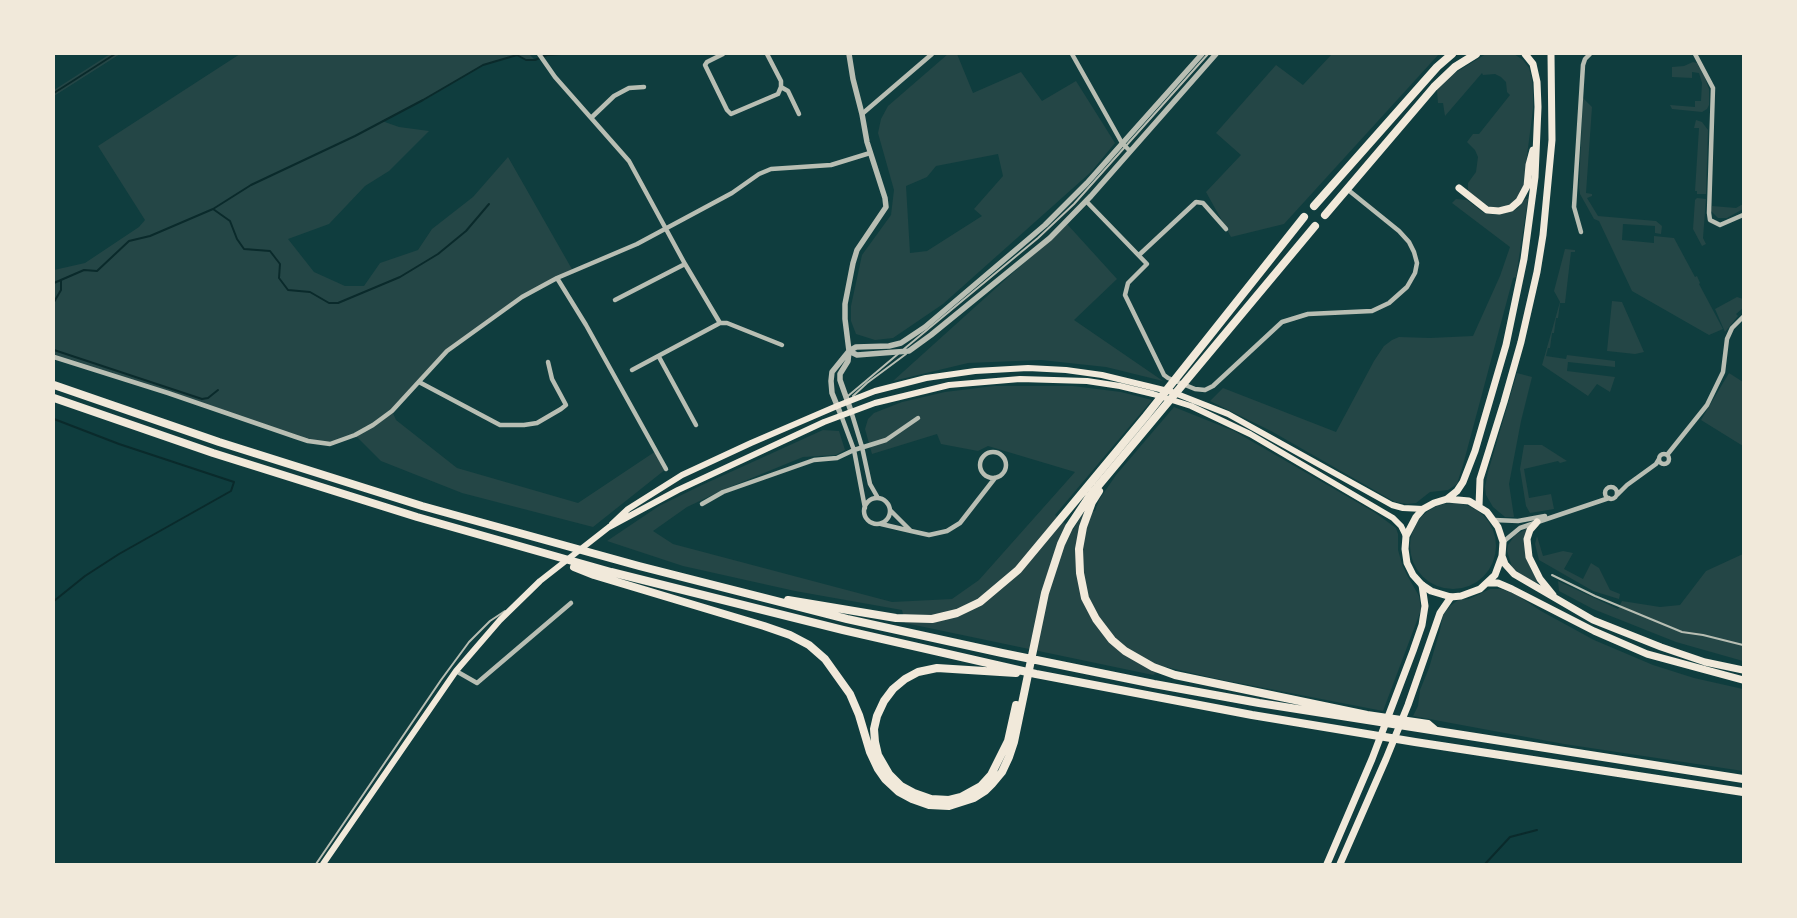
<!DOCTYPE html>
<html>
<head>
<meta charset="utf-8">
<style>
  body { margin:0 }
  #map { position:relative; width:1797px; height:918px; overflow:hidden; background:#0f3d3e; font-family:Figtree,sans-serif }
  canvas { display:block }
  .frame { position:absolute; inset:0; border:55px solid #f1e9da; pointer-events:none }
</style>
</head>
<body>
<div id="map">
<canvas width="1797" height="918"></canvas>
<div class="frame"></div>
</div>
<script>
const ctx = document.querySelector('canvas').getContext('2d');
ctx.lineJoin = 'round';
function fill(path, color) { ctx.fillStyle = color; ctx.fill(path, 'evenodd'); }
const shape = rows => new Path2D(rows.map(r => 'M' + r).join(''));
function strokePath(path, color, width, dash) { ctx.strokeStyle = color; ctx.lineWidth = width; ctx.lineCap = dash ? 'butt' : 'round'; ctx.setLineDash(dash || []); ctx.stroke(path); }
fill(shape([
  [110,54,120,54,54,96,54,90],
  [240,54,529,54,535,60,526,60,517,55,483,65,426,99,382,121,399,127,429,131,389,171,365,186,329,224,288,239,314,272,345,286,364,286,380,263,418,250,432,229,473,197,508,157,573,271,540,287,447,351,392,411,396,420,457,468,578,503,656,451,666,469,593,527,462,493,381,461,355,435,330,444,308,441,54,357,54,270,85,263,139,227,145,220,98,146],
  [948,54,957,54,973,93,1021,72,1042,101,1076,81,1115,143,1091,172,943,304,893,338,875,340,856,334,851,321,851,306,862,255,891,215,894,190,878,133,881,119,888,106],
  [998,154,1003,176,974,209,982,216,927,251,910,253,906,186,927,177,936,166],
  [1332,54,1439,54,1284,224,1231,237,1206,192,1241,155,1216,133,1276,65,1303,85],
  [1486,54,1514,54,1523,60,1529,68,1532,79,1533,94,1533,109,1523,187,1519,196,1514,203,1506,207,1496,208,1488,206,1468,192,1468,183,1476,172,1478,157,1475,150,1467,142,1473,134,1479,134,1510,95,1507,92,1506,82,1501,77,1495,74,1483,75,1482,73,1445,116,1443,103,1438,103,1437,91,1438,86,1445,79],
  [1693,62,1697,63,1705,78,1709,89,1709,105,1707,109,1702,112,1672,109,1670,105,1695,107,1695,101,1701,101,1702,83,1699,73,1692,72,1692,78,1672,77,1672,67,1684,66],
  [1583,98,1592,107,1586,193,1592,194,1592,196,1587,198,1598,216,1656,221,1662,226,1661,234,1655,233,1655,226,1623,224,1622,240,1654,243,1654,236,1674,238,1695,277,1697,276,1700,283,1699,284,1723,329,1709,335,1632,291,1599,221,1594,219,1580,194,1579,187],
  [1696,120,1702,122,1708,130,1706,194,1697,194,1697,191,1695,191,1699,128,1694,128],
  [1697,198,1706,199,1703,238,1706,244,1702,246,1693,229,1695,200],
  [1456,199,1467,200,1484,213,1496,215,1513,211,1518,208,1525,199,1528,199,1516,277,1513,278,1463,465,1457,484,1448,490,1430,492,1416,503,1407,504,1395,502,1271,431,1210,401,1223,388,1336,432,1374,361,1384,346,1392,340,1399,337,1430,338,1473,336,1500,276,1510,247,1452,203],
  [1743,204,1743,209,1727,218,1718,218,1711,211,1712,206,1736,208],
  [1067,224,1117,279,1074,320,1163,381,1106,367,1041,360,968,363,893,381],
  [1565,249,1575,250,1575,252,1571,252,1565,303,1560,303,1558,318,1556,318,1554,333,1552,333,1550,348,1548,348,1546,356,1566,359,1567,355,1615,361,1615,367,1568,362,1567,371,1615,377,1610,392,1597,384,1588,396,1542,365,1560,302,1554,291],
  [1737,297,1743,299,1743,308,1736,314,1738,316,1725,332,1715,309],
  [1612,301,1622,302,1644,352,1635,354,1607,351],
  [1517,373,1532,377,1521,421,1509,484,1514,517,1505,517,1493,507,1486,495,1485,487,1488,472],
  [1729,373,1743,382,1743,446,1701,420],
  [994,386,1073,386,1121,392,1152,400,1055,515,1073,530,1083,513,1095,511,1099,500,1116,475,1174,407,1234,431,1374,512,1396,528,1398,534,1398,550,1402,564,1407,575,1419,596,1421,610,1383,711,1213,678,1166,667,1153,675,905,623,902,610,795,591,683,566,607,541,659,506,702,485,823,430,839,431,845,450,836,455,803,457,725,489,687,507,653,531,673,544,892,602,952,599,979,580,1075,472,988,446,978,451,941,444,937,434,872,454,865,429,868,419,874,413,902,402,945,392],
  [1524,445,1542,445,1567,461,1560,463,1558,461,1524,469,1529,498,1551,494,1554,509,1530,513,1526,506,1520,469],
  '1410 546a43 43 0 1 1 86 0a43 43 0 1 1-86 0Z',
  [1528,528,1527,558,1531,570,1538,581,1537,583,1523,576,1512,567,1507,551,1508,545,1515,535],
  [1537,536,1543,556,1563,551,1573,553,1564,569,1583,579,1591,563,1599,568,1610,590,1620,594,1619,599,1593,591,1539,560,1535,544],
  [1743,554,1743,661,1676,642,1593,609,1559,591,1558,581,1618,609,1622,601,1660,607,1680,605,1706,571],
  [1490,589,1501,589,1515,594,1541,611,1594,640,1653,665,1694,678,1743,689,1743,771,1564,744,1413,716,1418,706,1420,690,1429,668,1440,630,1443,615,1450,606,1458,600,1469,599]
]), '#244646');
strokePath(shape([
  [54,93,115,54],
  [213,209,230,221,237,239,244,249,270,251,280,264,279,278,288,290,310,292,329,303,338,303,400,277,438,254,466,231,489,204],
  [54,283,84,270,97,271,129,241,150,236,213,209,251,185,355,136,423,100,483,65,517,55,526,60,535,60,547,55,561,54],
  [54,302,61,290,61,281],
  [54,350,202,399,208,398,218,390],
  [54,419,119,444,234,482,231,491,119,554,85,576,54,601],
  [1485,864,1510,837,1537,830]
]), '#0a2a2b', 2);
strokePath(shape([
  [904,349,1038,238,1074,204,1208,54],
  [848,396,898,354],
  [853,396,867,383,906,354],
  [1552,575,1595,596,1682,632,1703,635,1743,645],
  [316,864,441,680,469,642,490,621,505,611]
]), '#b8beb3', 2);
strokePath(shape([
  [539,54,555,77,629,161,685,264,720,323],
  [723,54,707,62,705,65,727,110,731,114,778,94,781,87],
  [767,54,781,81,781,87,788,91,799,114],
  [1072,54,1122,143,1130,151],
  [1695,54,1713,88,1709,213,1710,220,1720,225,1743,215],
  [862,114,932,54],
  [591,118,614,96,629,88,644,87],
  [1086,201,1147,264,1128,283,1125,295,1164,375,1168,378,1195,389,1205,390,1213,386,1282,322,1308,314,1372,311,1389,303,1407,287,1415,273,1417,263,1414,252,1409,242,1399,231,1347,189],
  [1581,232,1574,207,1583,65,1585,59,1590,54],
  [1139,255,1196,202,1203,203,1226,229],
  [557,278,586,325,666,469],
  [615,300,685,264],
  [54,357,168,393,296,437,308,441,330,444,355,435,373,425,392,411,447,351,522,297,557,278,637,244,732,193,759,174,771,169,831,165,870,153],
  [659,357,696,425],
  [632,370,720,323,727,323,782,345],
  [419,382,500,425,524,425,537,423,561,409,566,405,552,379,548,362],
  [851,411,862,447,870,484,878,498],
  [841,415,854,450,865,508],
  '980 465a13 13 0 1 1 26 0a13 13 0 1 1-26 0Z',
  '1659 459a5 5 0 1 1 10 0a5 5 0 1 1-10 0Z',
  [1667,455,1707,405,1723,372,1727,339,1732,328,1743,317],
  '1605 493a6 6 0 1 1 12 0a6 6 0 1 1-12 0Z',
  [1617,495,1627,485,1656,464,1659,459],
  '864 511a13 13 0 1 1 26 0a13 13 0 1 1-26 0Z',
  [702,504,723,492,814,460,837,458,854,450,886,440,918,418],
  [1494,520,1518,521,1545,516],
  [881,524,911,531,890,510],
  [911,531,929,535,947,531,960,523,995,478],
  [1503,542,1520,528,1609,498],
  [456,671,477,683,571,603]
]), '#b8beb3', 4.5);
strokePath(shape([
  [849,54,853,79,862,114,867,142,885,198,886,207,857,250,853,263,845,304,845,319,849,351,848,361,840,374,840,380,851,411],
  [849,351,857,355,909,351,931,335,1050,238,1091,196,1216,54],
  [841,415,832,393,831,381,832,372,849,351,856,347,889,346,901,343,925,327,1045,225,1087,183,1202,54]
]), '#b8beb3', 5.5);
strokePath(shape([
  [612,524,628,509,682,475,751,443,837,406,875,391,926,378,975,371,1028,368,1066,370,1102,375,1172,392,1228,414,1392,505,1403,508,1423,509],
  [323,864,456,671,500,620,540,581,609,527,678,490,824,422,875,403,949,385,1020,379,1087,381,1120,386,1153,394,1191,406,1250,434,1393,518,1401,526,1406,536]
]), '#f1e9da', 6);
strokePath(shape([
  [1327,864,1372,759,1413,651,1422,625,1425,606,1422,585],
  [1340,864,1386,759,1408,705,1440,613,1451,597]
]), '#f1e9da', 7);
strokePath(shape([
  [1459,188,1487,210,1499,211,1511,208,1519,201,1527,186,1529,165,1533,150],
  [1447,499,1469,501,1487,512,1498,527,1503,542,1502,556,1495,575,1480,589,1461,596,1451,597,1431,591,1422,585,1413,575,1407,563,1405,549,1406,536,1416,517,1423,509,1434,503,1447,499,1457,491,1463,482,1475,451,1506,345,1524,259,1535,177,1538,107,1537,82,1533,64,1525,54],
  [1479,506,1480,479,1504,402,1521,342,1537,272,1543,235,1552,140,1551,54],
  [1537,522,1530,530,1527,539,1529,557,1540,579,1553,595],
  [1502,556,1505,564,1514,574,1593,620,1661,647,1705,662,1743,670],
  [1488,583,1498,583,1512,589,1594,631,1647,654,1743,680]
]), '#f1e9da', 7);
strokePath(shape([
  [1314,206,1437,67,1452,54],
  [1325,215,1434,87,1455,67,1476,54],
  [54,385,219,442,422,506,639,566,847,619,1002,653,1154,684,1259,703,1743,779],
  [54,398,213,453,417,517,611,572,843,630,1036,674,1252,715,1415,742,1743,792],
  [1099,491,1092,502,1083,527,1079,549,1080,573,1085,598,1096,619,1112,640,1125,651,1153,667,1175,675,1367,715,1428,724,1435,730],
  [574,567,594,575,764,626,790,635,809,645,825,659,850,694,859,715,870,752,878,769,885,779,899,792,912,799,929,805,949,806,974,798,985,791,992,784,1002,772,1009,757,1014,742,1045,593,1061,544,1069,527,1089,497,1315,226],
  [788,600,896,618,932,619,957,613,980,602,1018,570,1146,416,1304,217],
  [1016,705,1008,741,991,775,981,786,961,797,949,800,931,799,914,793,901,786,889,774,878,755,875,742,874,729,877,716,884,701,893,689,905,679,918,672,937,668,1016,673]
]), '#f1e9da', 8);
</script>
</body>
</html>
